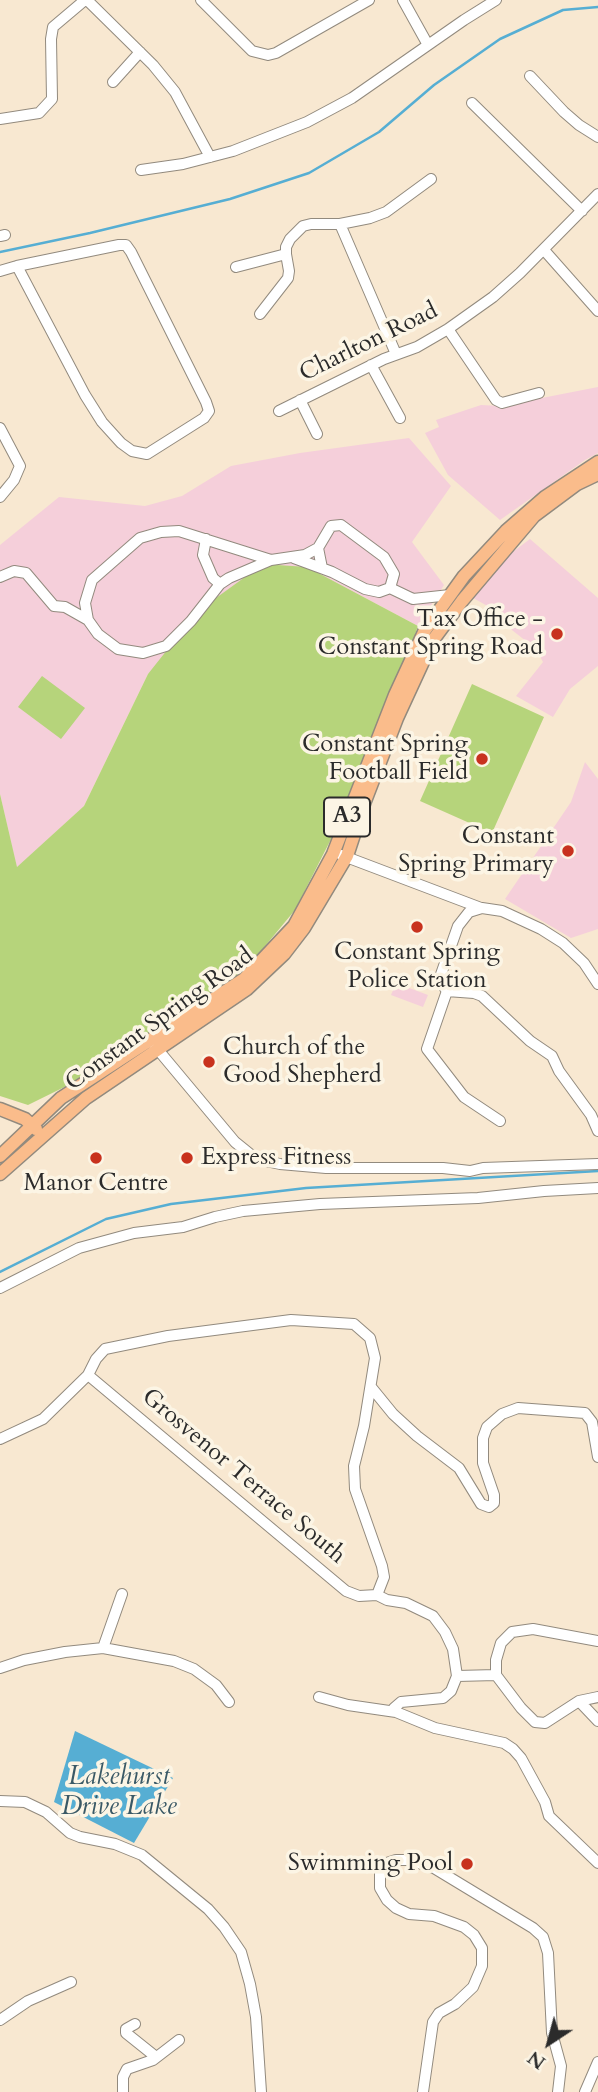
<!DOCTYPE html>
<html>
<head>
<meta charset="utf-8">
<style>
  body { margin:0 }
  #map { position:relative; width:598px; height:2092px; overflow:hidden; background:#f8e8d1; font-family:Cardo,serif }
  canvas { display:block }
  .north { position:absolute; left:514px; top:2008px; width:70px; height:70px; -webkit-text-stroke:5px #fcf5e5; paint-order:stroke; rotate:216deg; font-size:19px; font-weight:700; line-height:28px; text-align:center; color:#2b2b2b }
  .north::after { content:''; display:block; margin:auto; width:24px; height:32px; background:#2b2b2b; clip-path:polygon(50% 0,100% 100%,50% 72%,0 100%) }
</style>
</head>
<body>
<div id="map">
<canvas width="598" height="2092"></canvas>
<div class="north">N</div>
</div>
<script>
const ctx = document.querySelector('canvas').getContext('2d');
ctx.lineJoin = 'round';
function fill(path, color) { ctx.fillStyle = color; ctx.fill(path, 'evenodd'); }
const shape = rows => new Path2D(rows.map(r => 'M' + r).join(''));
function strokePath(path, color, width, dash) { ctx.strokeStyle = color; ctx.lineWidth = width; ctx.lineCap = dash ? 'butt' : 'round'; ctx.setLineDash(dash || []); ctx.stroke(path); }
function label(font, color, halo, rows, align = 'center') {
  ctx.font = font + ' Cardo,serif'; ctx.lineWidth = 7; ctx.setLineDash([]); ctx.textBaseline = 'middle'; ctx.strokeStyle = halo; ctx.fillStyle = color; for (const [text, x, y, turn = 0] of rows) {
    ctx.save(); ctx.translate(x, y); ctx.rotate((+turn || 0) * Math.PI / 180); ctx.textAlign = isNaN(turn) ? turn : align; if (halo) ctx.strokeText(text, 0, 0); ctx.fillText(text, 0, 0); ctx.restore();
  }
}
fill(shape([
  [598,387,598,453,585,460,500,520,448,475,425,433,439,427,436,420,481,405,501,406],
  [409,438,451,486,412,542,444,585,418,626,307,567,148,674,84,806,17,868,0,794,0,545,59,497,145,506,182,496,231,466,300,453],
  [530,539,598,598,598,666,570,689,553,717,516,696,543,662,536,649,498,619,491,608,466,594,469,585],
  [585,762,598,779,598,929,571,938,505,899,571,802],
  [396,983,428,995,423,1007,391,995]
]), '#f5cfda');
fill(shape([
  [263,564,307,567,418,626,378,741,358,786,295,910,246,969,161,1026,111,1064,28,1105,0,1096,0,794,17,867,84,806,148,674,198,611],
  [42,676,85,708,61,739,18,707],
  [472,684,544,717,492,833,420,801]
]), '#b6d47b');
fill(shape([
  [75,1731,173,1778,134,1843,54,1802]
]), '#56aed3');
strokePath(shape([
  [0,252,90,233,230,199,309,173,379,132,434,85,500,39,563,10,598,7],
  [0,1272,106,1219,171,1204,306,1188,598,1171]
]), '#56aed3', 2.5);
const minor = shape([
  [87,0,153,65,175,92,210,157],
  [201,0,252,51,268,55,276,53,369,0],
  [403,0,428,45],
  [530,76,564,112,579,125,598,137],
  [113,82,140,52],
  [472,103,582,211],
  [0,119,39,113,52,99,51,39,53,27,85,0],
  [141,170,183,164,233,151,307,122,352,98,464,20,496,0],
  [340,224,396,354],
  [0,236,5,235],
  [544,250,598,311],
  [236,267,286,254,286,247,290,239,303,226,311,224,340,224,370,218,386,212,431,179],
  [0,271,17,266,119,245,126,245,131,252,206,402,209,411,204,418,147,454,132,451,121,443,102,422,85,395,17,266],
  [260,314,288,278,289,271,286,254],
  [448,329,496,400,502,403,539,393],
  [371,365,400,418],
  [300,400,317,434],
  [279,411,384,359,417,347,448,329,493,297,520,273,598,194],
  [0,428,20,466,14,480,0,497],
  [206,539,203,555,213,578,220,584],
  [294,558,332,572,365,589,379,592,390,588,413,599,450,595],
  [271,560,179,531,161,532,140,538,92,580,85,603,88,620,98,634,118,649,143,653,166,646,191,621,220,584,229,578,271,560,305,555,318,548],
  [322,568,318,548,331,526,341,525,384,557,394,574,390,588],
  [0,577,14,571,26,573,54,606,65,607,88,620],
  [341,855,481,908],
  [447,991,474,993,482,996,530,1041,552,1056,559,1071,591,1115,598,1131],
  [154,1045,235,1142,256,1159,280,1164,326,1168,443,1168,470,1171,483,1168,598,1164],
  [500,1121,464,1097,427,1049,447,991,439,980,458,926,469,912,482,908,502,911,541,929,563,943,584,963,598,984],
  [0,1288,79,1248,134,1233,183,1227,215,1217,243,1211,320,1204,478,1198,544,1191,598,1188],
  [88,1375,346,1591,359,1596,377,1595],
  [371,1387,393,1414,417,1436,459,1468,481,1504,489,1507,494,1503,494,1495,483,1463,483,1438,487,1427,502,1414,518,1408,585,1413,592,1422,598,1457],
  [0,1439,43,1419,88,1375,96,1359,105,1349,168,1336,291,1320,354,1324,370,1338,375,1358,364,1426,354,1466,355,1489,382,1566,384,1577,377,1595],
  [377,1595,387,1600,406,1603,433,1616,445,1632,453,1649,457,1676,451,1691,443,1698,401,1702,394,1708,396,1712,435,1728,504,1743,513,1749,521,1758,545,1802,549,1816,598,1863],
  [103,1648,122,1594],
  [0,1668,24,1660,65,1652,103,1648,174,1661,194,1669,216,1685,229,1702],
  [496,1675,496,1660,501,1643,512,1632,533,1629,598,1641],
  [496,1675,521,1708,535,1722,545,1723,579,1701,598,1697],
  [457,1676,496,1675],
  [319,1697,348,1705,396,1712],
  [579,1701,598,1721],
  [0,1801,25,1802,46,1812,70,1833,80,1837,115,1844,142,1855,208,1909,224,1927,241,1952,250,1984,256,2017,261,2092],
  [0,2020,28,2001,71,1982],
  [135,2024,126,2029,126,2033,156,2057],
  [123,2092,123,2077,127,2069,153,2060,179,2040],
  [423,2092,433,2022,439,2013,455,2004,473,1987,482,1966,482,1948,474,1935,464,1927,434,1916,409,1914,396,1908,387,1900,380,1888,380,1874,387,1863,396,1860,410,1860,434,1868,533,1928,543,1937,548,1953,552,2033,561,2066,558,2092],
  [585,2092,598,2062]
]);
const major = shape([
  [0,1109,25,1119,36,1129],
  [0,1156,61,1098,244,979,294,926,333,854,395,695,425,630,464,576,506,531,545,497,598,462],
  [0,1174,86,1098,247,989,284,954,304,928,347,856,365,801,397,718,433,640,462,601,534,516,577,484,598,474]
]);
strokePath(minor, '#928a7e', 12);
strokePath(major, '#928a7e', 15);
strokePath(minor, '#fff', 10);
strokePath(major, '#fabc8b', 12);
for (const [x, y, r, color] of [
  [557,634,7,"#c8321e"],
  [482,759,7,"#c8321e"],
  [568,851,7,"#c8321e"],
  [417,927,7,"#c8321e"],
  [209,1062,7,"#c8321e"],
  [96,1158,7,"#c8321e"],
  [187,1158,7,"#c8321e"],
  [467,1864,7,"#c8321e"]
]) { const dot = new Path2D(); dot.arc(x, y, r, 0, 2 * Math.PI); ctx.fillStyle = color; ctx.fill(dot); strokePath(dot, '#fcf5e5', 2.5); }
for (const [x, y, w] of [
  [347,817,46]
]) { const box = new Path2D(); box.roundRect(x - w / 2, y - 19.5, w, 39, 5); ctx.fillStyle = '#fcf5e5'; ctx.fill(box); strokePath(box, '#2b2b2b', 2); }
label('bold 23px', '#2b2b2b', null, [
  ["A3",347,817]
]);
label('24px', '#2b2b2b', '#fcf5e5', [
  ["Charlton Road",369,343,-26],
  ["Constant Spring Road",160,1020,-36],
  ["Grosvenor Terrace South",243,1477,40]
]);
label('24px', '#2b2b2b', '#fcf5e5', [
  ["Tax Office -",543,620],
  ["Constant Spring Road",543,648],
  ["Constant Spring",468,745],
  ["Football Field",468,773],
  ["Constant",554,837],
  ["Spring Primary",554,865],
  ["Constant Spring",417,953,"center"],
  ["Police Station",417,981,"center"],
  ["Church of the",223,1048,"left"],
  ["Good Shepherd",223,1076,"left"],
  ["Express Fitness",201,1158,"left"],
  ["Manor Centre",96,1184,"center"],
  ["Swimming Pool",453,1864]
], 'right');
label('italic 26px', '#3a5966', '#fcf5e5', [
  ["Lakehurst",119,1778],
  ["Drive Lake",119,1808]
]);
</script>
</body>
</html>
